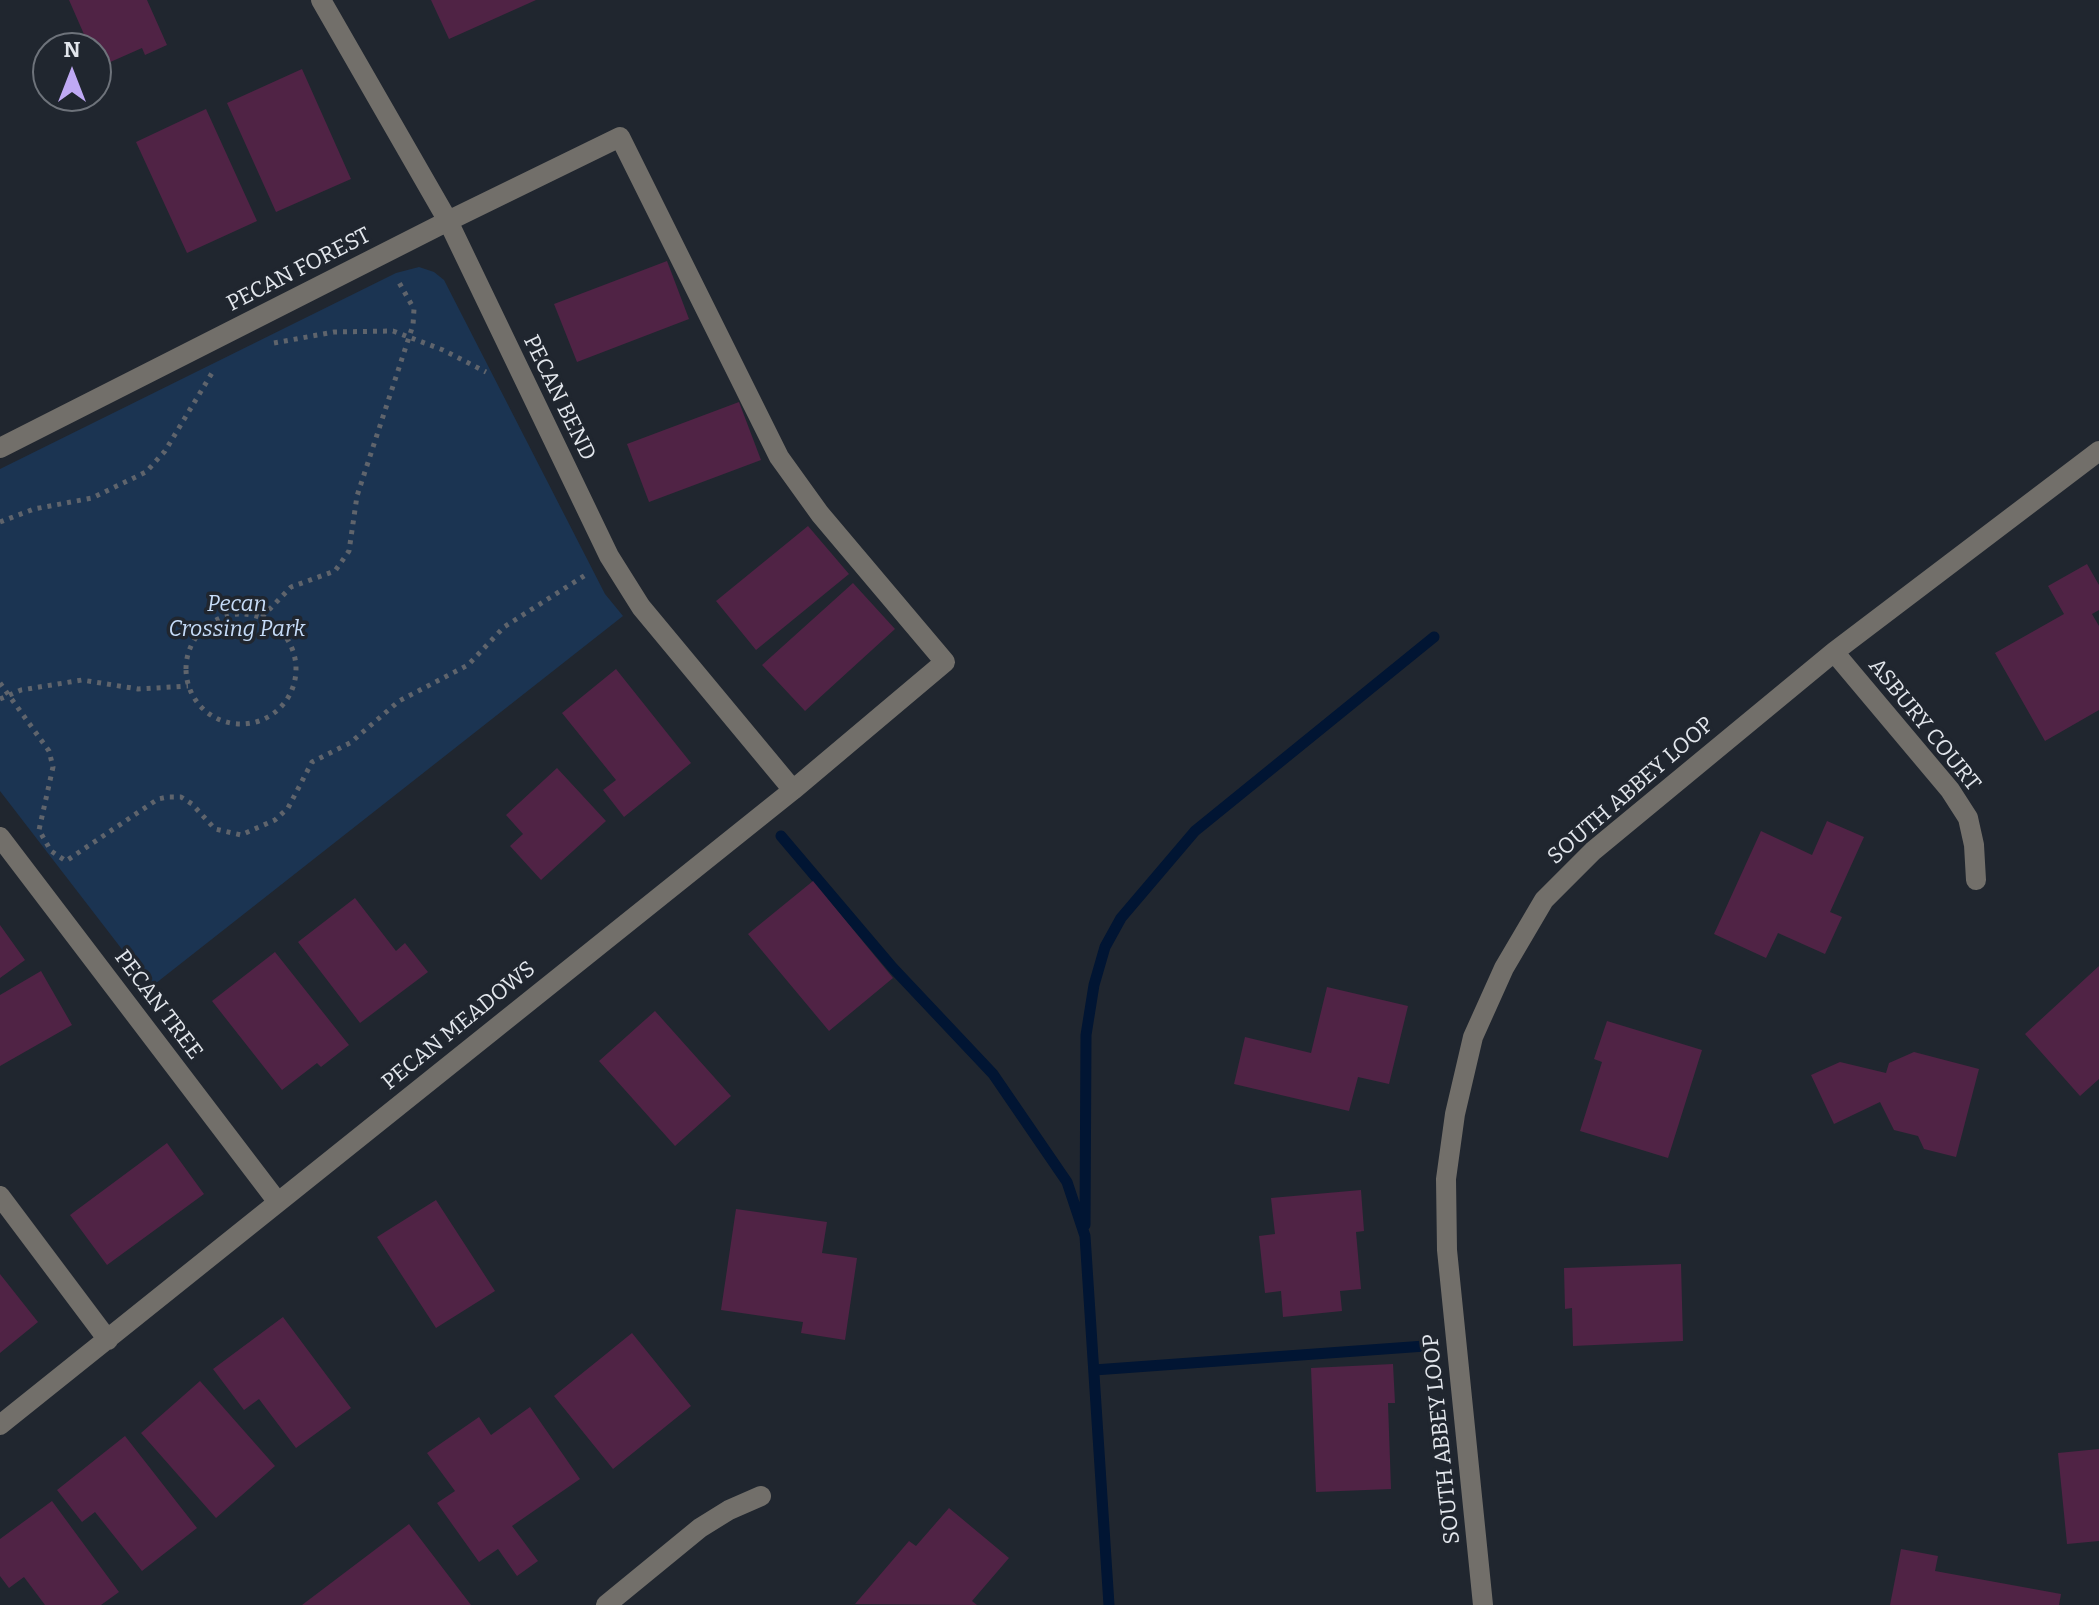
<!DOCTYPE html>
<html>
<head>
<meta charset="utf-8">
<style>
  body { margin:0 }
  #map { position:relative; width:2099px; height:1605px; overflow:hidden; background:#20262f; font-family:Bitter,serif }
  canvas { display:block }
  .north { position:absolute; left:32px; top:32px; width:80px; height:80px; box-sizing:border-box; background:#20262f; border:2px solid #6e737b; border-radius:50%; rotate:0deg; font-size:22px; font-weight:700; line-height:32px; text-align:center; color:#e2e6ec }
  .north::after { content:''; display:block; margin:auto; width:28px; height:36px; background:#bfa9f4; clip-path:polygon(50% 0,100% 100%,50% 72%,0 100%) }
</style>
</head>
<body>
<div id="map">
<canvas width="2099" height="1605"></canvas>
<div class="north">N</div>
</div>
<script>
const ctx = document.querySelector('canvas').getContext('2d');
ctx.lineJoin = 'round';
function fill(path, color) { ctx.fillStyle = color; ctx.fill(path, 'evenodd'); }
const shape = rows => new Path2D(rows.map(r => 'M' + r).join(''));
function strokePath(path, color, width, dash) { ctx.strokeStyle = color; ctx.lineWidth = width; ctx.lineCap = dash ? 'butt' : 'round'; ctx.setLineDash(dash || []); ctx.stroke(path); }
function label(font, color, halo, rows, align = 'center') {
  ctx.font = font + ' Bitter,serif'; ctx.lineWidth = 7; ctx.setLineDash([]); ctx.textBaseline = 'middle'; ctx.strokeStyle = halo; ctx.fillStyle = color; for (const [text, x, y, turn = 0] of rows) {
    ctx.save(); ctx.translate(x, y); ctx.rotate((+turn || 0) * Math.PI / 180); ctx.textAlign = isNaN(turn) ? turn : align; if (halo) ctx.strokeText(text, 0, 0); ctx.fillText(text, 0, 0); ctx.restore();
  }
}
fill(shape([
  [419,267,434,272,444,280,605,594,623,616,151,987,0,791,0,469,396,273]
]), '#1b3452');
strokePath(shape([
  [781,836,893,968,993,1074,1067,1182,1085,1236,1109,1605],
  [1085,1225,1086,1035,1094,985,1105,947,1121,918,1195,831,1434,637],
  [1094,1370,1425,1346]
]), '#011533', 11);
fill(shape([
  [69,0,147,0,167,45,145,55,142,48,99,67,96,48,90,48],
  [431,0,536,0,449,39],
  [302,69,351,179,276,212,227,103],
  [206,109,257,221,187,253,136,142],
  [667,261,689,319,577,362,554,304],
  [739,402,761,460,649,502,627,444],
  [808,526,849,574,756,650,716,601],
  [2087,564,2099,585,2099,610,2092,614,2099,626,2099,710,2045,741,1995,653,2064,614,2048,586],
  [853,583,895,629,805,711,762,665],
  [616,669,691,763,624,817,603,790,616,780,562,713],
  [557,768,606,821,541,880,510,846,523,834,506,815],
  [1827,821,1864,837,1830,912,1842,917,1825,954,1778,933,1766,958,1714,934,1761,831,1812,855],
  [813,881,893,978,829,1031,748,934],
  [355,898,396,951,405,943,428,972,360,1023,298,942],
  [0,925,25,960,0,978],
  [275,952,349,1045,321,1067,317,1063,282,1090,212,1001],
  [2099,966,2099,1079,2080,1096,2025,1034],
  [41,971,72,1025,0,1066,0,995],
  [1327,987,1408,1006,1389,1084,1358,1077,1349,1111,1234,1084,1245,1037,1311,1053],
  [655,1011,731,1096,675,1146,599,1061],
  [1607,1021,1702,1050,1668,1158,1580,1131,1602,1062,1594,1059],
  [1914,1052,1979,1069,1956,1157,1924,1149,1918,1136,1894,1130,1880,1102,1834,1124,1811,1075,1840,1062,1886,1073,1889,1063],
  [167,1143,204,1194,107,1265,70,1215],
  [1361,1190,1364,1231,1356,1232,1361,1289,1340,1291,1342,1311,1283,1317,1281,1291,1265,1293,1259,1236,1275,1234,1271,1198],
  [436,1200,495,1291,436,1328,377,1237],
  [736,1209,827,1222,822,1253,857,1258,845,1340,801,1333,803,1322,721,1310],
  [1681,1264,1683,1341,1573,1346,1572,1308,1565,1309,1564,1268],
  [0,1274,38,1322,0,1353],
  [283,1317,351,1408,296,1448,259,1399,244,1410,213,1369],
  [632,1333,691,1406,613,1469,554,1396],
  [1393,1364,1395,1403,1388,1403,1391,1489,1316,1492,1311,1368],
  [200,1381,275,1466,216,1518,141,1433],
  [530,1407,580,1479,512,1526,538,1561,517,1576,498,1549,479,1562,437,1503,455,1491,427,1453,479,1417,491,1435],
  [125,1436,197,1528,142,1571,95,1512,82,1522,57,1490],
  [2099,1449,2099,1541,2067,1544,2058,1453],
  [52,1501,119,1592,101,1605,45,1605,24,1577,9,1588,0,1576,0,1539],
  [949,1508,1009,1558,972,1601,977,1605,855,1604,909,1541,916,1546],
  [409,1524,471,1605,302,1605],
  [1901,1549,1938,1556,1935,1571,2061,1594,2059,1605,1890,1605]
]), '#502345');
strokePath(shape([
  [274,343,334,332,393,331,443,350,486,372],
  [0,522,34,509,92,498,146,472,165,451,212,373],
  '186 669a55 55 0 1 1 110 0a55 55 0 1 1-110 0Z',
  [262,617,291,587,335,571,349,551,357,496,413,325,414,309,397,279],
  [0,683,49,751,53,767,39,830,51,851,66,861,158,799,168,797,181,797,192,804,215,829,241,835,275,820,288,808,312,762,350,743,399,701,468,665,504,627,587,574],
  [0,699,21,690,82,680,138,689,188,686]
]), '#5f646c', 5, [4, 6]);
strokePath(shape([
  [321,0,448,221,609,556,641,607,793,790],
  [0,448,448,221,620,137,779,457,820,514,945,662,793,790,0,1425],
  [1834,652,1950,790,1968,818,1974,845,1976,880],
  [0,837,277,1201],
  [0,1196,108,1340],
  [606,1605,700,1528,729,1510,761,1496],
  [1483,1605,1447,1250,1446,1179,1455,1114,1473,1037,1504,968,1544,900,1593,851,1834,652,2099,451]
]), '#726f6a', 20);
label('22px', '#e2e6ec', '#20262f', [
  ["PECAN FOREST",299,270,-27],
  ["PECAN BEND",559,398,64],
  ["ASBURY COURT",1924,725,51],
  ["SOUTH ABBEY LOOP",1631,791,-41],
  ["PECAN TREE",158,1005,53],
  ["PECAN MEADOWS",459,1026,-39],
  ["SOUTH ABBEY LOOP",1442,1439,-96]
]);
label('italic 22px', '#c6dcf8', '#20262f', [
  ["Pecan",237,605],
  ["Crossing Park",237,630]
]);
</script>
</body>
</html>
